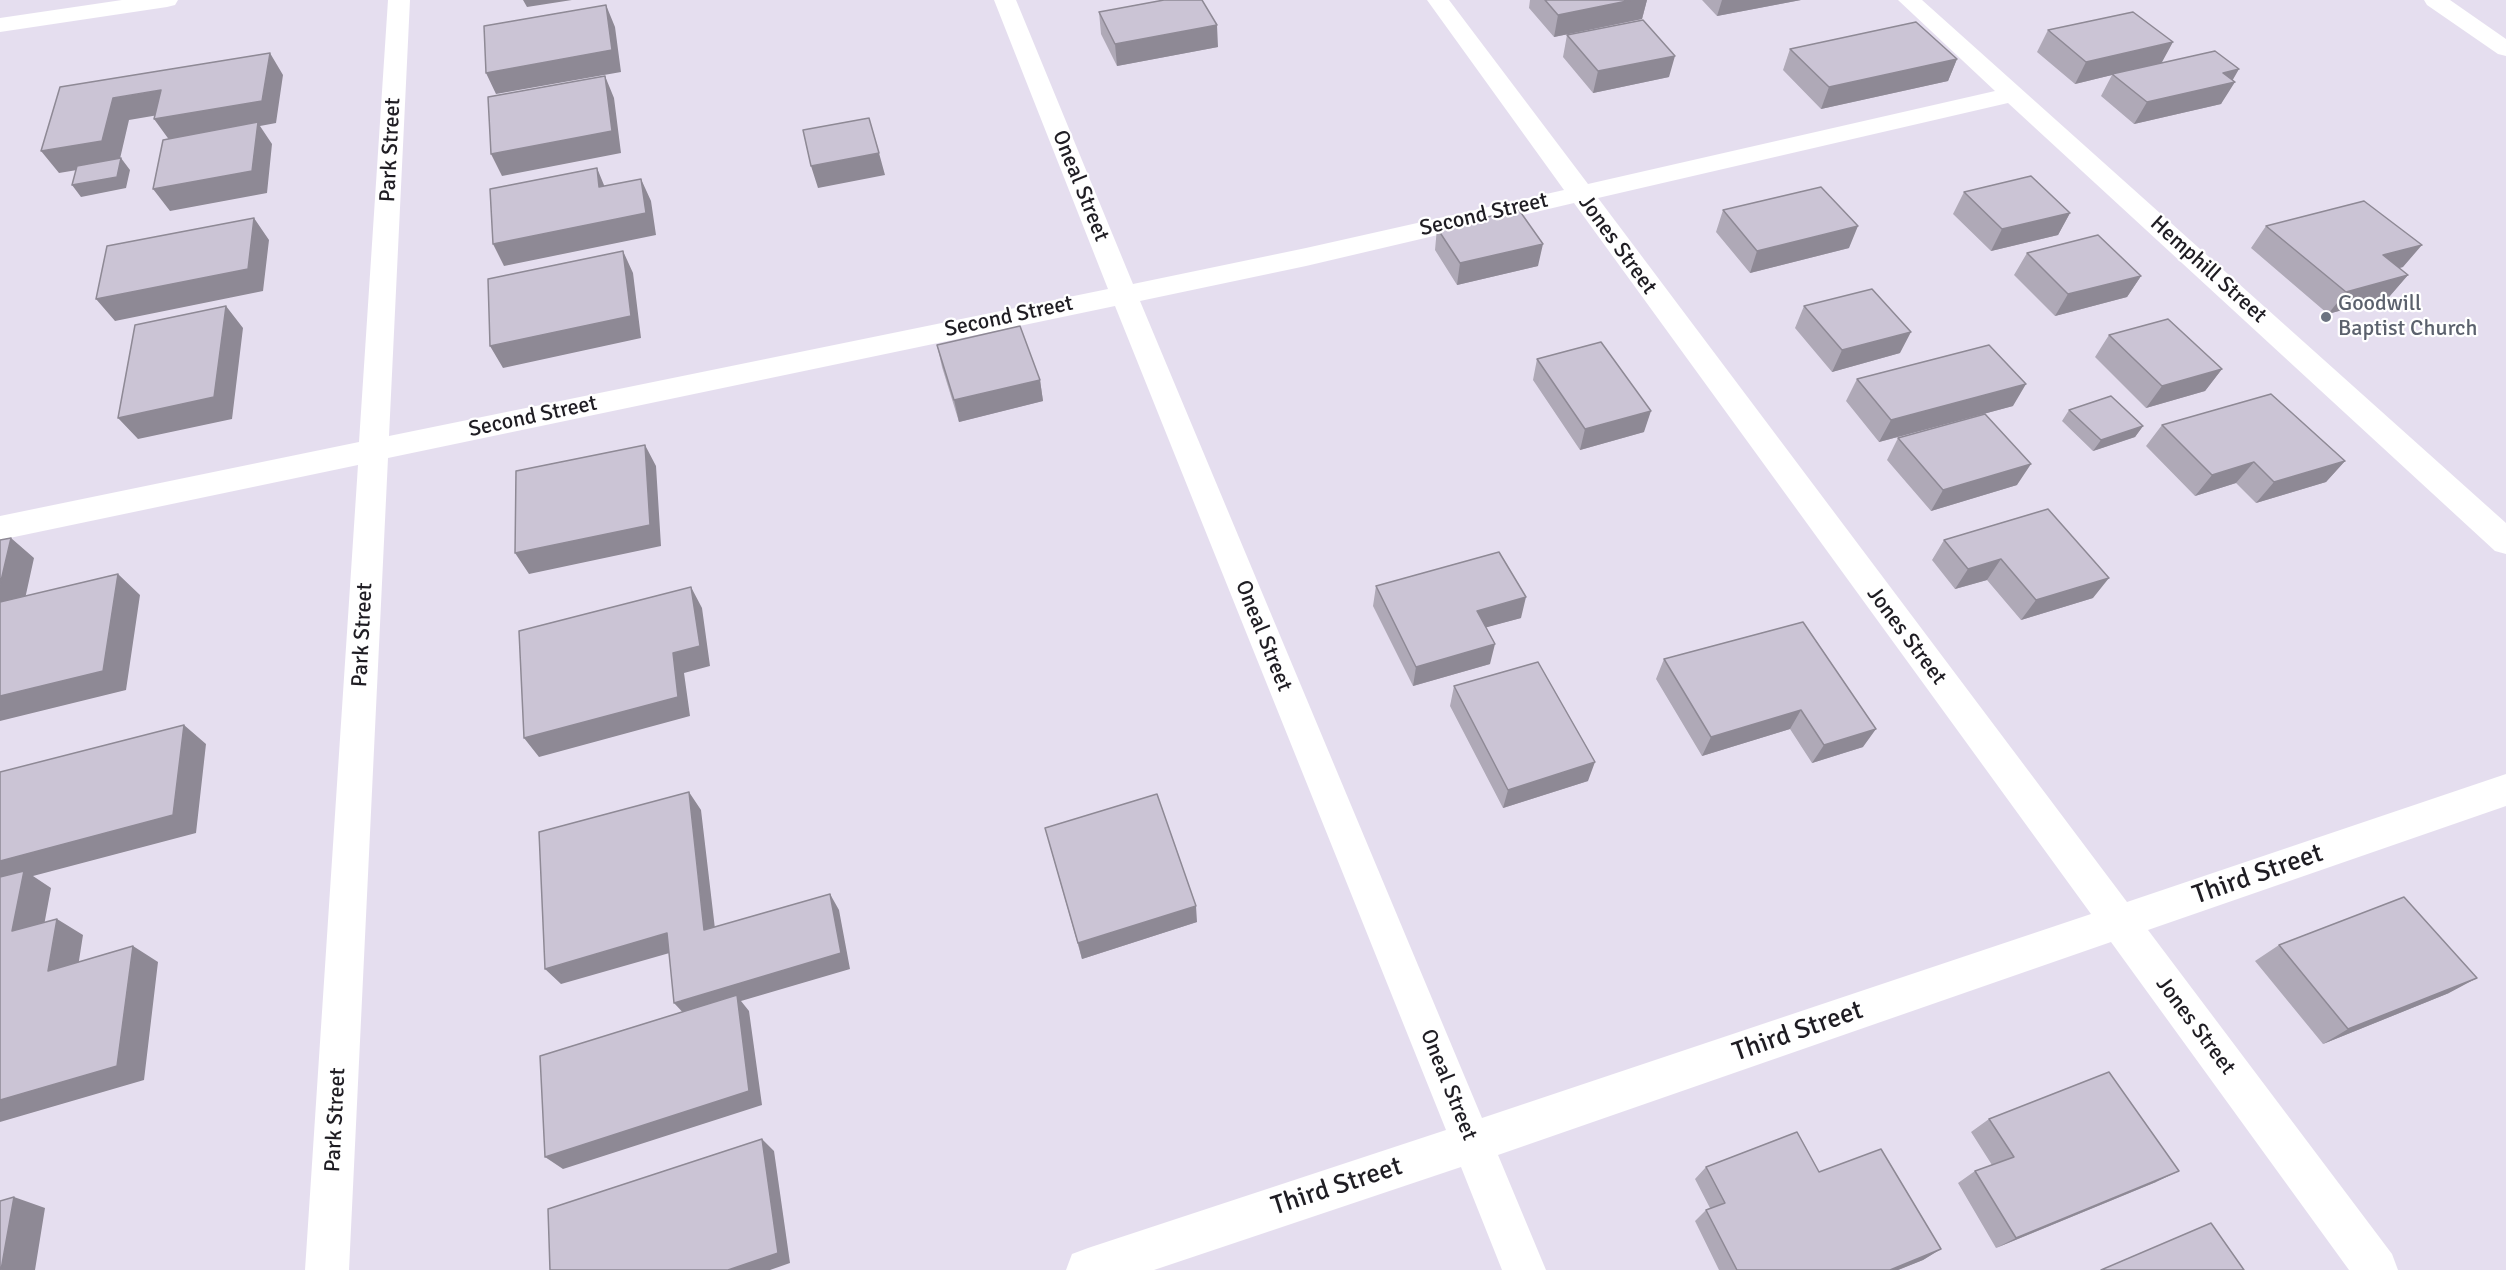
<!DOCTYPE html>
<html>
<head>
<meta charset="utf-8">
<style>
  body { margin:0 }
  canvas { display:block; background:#e5deef }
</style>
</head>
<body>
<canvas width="2506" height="1270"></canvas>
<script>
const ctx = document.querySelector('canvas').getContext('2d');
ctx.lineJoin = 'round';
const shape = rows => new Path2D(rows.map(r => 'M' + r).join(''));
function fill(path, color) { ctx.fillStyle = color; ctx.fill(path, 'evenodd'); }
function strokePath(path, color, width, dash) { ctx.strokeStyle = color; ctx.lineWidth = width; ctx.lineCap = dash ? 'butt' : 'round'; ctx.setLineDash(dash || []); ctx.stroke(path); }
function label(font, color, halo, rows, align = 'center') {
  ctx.font = font + ' Signika,sans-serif'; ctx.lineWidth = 4.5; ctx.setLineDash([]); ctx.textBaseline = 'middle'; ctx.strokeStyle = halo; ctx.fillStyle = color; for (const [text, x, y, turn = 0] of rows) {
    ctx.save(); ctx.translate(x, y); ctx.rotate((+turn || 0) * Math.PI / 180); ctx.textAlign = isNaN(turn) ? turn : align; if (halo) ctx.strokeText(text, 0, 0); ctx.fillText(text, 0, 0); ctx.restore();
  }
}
fill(shape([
  [122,0,178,0,175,5,167,7,0,32,0,18,122,0],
  [388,0,410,0,389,436,1108,289,994,0,1016,0,1133,284,1306,248,1564,190,1427,0,1449,0,1588,184,1995,91,1898,0,1922,0,2506,523,2506,554,2495,551,2008,103,1598,198,2127,902,2506,774,2506,806,2148,930,2392,1254,2398,1270,2349,1270,2111,942,1498,1155,1546,1270,1502,1270,1461,1167,1154,1270,1066,1270,1072,1254,1088,1248,1446,1130,1115,306,388,458,349,1270,305,1270,358,465,0,540,0,516,359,442,388,0],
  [1574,203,2091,914,1482,1118,1140,301,1306,266,1574,203],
  [2424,0,2450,0,2506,39,2506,56,2498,54,2427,5,2424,0]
]), '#fff');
fill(shape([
  [1530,0,1647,0,1642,19,1554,37,1529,8],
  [1702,0,1801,0,1717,16],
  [1099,12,1218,47,1117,66,1101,34],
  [2048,30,2162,63,2232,80,2221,104,2134,124,2101,96,2112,75,2075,84,2037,52],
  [1567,35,1669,77,1593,93,1563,57],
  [1790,49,1957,59,1948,81,1821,109,1783,70],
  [1964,192,2070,213,2058,235,1991,251,1953,214],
  [1723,210,1849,248,1750,273,1716,232],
  [2266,226,2403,267,2399,268,2408,275,2389,297,2328,314,2251,248],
  [1437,228,1538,266,1457,285,1435,250],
  [2027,253,2141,276,2127,297,2055,316,2014,275],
  [1804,306,1900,353,1832,372,1795,328],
  [2109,335,2222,369,2205,391,2146,408,2095,357],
  [937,345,1040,380,1043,401,959,422,942,367],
  [1537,359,1644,432,1580,450,1533,380],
  [1857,379,2013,406,1879,442,1846,401],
  [2069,410,2143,426,2135,437,2093,451,2062,421],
  [2162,425,2345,461,2326,482,2256,503,2236,483,2195,496,2146,446],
  [1898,438,2017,485,1931,511,1887,460],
  [2048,509,2093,598,2021,620,1987,580,1955,589,1932,560,1944,540],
  [1376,586,1521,618,1486,627,1490,664,1413,686,1373,606],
  [1803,622,1863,747,1812,763,1790,729,1702,756,1656,679,1664,659],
  [1454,686,1588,781,1503,808,1450,706],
  [1045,828,1197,922,1082,959],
  [2279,945,2449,993,2323,1044,2255,961],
  [1989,1119,2156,1182,1996,1248,1958,1183,1975,1171,1992,1165,1971,1132],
  [1706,1167,1819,1172,1941,1249,1923,1260,1898,1270,1719,1270,1695,1221,1706,1210,1710,1208,1695,1179]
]), '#afa9b7');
fill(shape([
  [523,0,572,0,527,7],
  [1632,0,1647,0,1642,19,1554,37,1558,15],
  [1722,0,1801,0,1717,16],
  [606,5,615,27,621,72,496,94,486,73],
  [1217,25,1218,47,1117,66,1115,44],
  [2173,42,2161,64,2112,74,2112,75,2075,84,2086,62],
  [270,53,283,75,276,123,260,126,272,144,267,193,170,211,153,189,170,141,154,119],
  [1675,56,1669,77,1593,93,1598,71],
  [1957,59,1948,81,1821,109,1829,87],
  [2239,69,2231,83,2235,82,2221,104,2134,124,2147,102,2223,73],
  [605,76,614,98,621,153,502,176,491,154],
  [161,90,176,112,129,120,119,163,59,173,41,151,113,98],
  [879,153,885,175,818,188,811,166],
  [121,158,130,170,126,188,81,197,72,185],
  [597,168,606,190,599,187],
  [641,179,651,201,656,235,504,266,493,244],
  [2070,213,2058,235,1991,251,2002,229],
  [254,218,269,240,263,291,115,321,96,299],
  [1858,226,1849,248,1750,273,1757,251],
  [1543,244,1538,266,1457,285,1460,263],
  [2422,245,2403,267,2365,277,2383,255],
  [623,251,633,273,641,338,503,368,490,346],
  [2408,275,2389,297,2328,314,2346,292],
  [2141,276,2127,297,2055,316,2068,294],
  [226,306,243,328,232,419,138,439,118,418],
  [1911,332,1900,353,1832,372,1842,350],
  [2222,369,2205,391,2146,408,2162,386],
  [1040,380,1043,401,959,422,954,400],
  [2026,384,2013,406,1879,442,1891,420],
  [1651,411,1644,432,1580,450,1585,429],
  [2143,426,2135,437,2093,451,2101,440],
  [645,445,656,466,661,546,529,574,515,553],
  [2345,461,2326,482,2256,503,2274,482],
  [2254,462,2236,483,2195,496,2212,475],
  [2031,464,2017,485,1931,511,1943,490],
  [11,538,34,558,23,608,0,613,0,585],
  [2001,559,1987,580,1955,589,1968,569],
  [118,574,140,595,126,690,0,721,0,696],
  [2109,578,2093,598,2021,620,2036,600],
  [691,587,702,608,710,666,684,673,690,716,539,757,524,738,673,653],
  [1526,597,1521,618,1473,631,1477,611],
  [1495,644,1490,664,1413,686,1416,667],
  [1801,710,1790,729,1702,756,1711,737],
  [184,725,206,744,196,833,33,876,51,888,40,947,12,931,0,884,0,861],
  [1876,729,1863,747,1812,763,1824,745],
  [1595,762,1588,781,1503,808,1508,790],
  [689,792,701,810,717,946,704,930],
  [830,894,839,910,850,969,741,1001,749,1011,762,1105,563,1169,545,1157,688,1018,674,1003],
  [1196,906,1197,922,1082,959,1078,943],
  [57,919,83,935,75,986,48,971],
  [667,933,680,950,561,984,545,969],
  [133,946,158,962,144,1080,0,1122,0,1100],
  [2477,978,2449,993,2323,1044,2348,1029],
  [762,1139,774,1151,790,1263,770,1270,728,1270],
  [2179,1171,2156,1182,1996,1248,2016,1238],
  [14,1197,45,1208,35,1270,1,1270],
  [1941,1249,1923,1260,1898,1270,1890,1270]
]), '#8e8995');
const building = shape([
  [1164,0,1202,0,1217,25,1115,44,1099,12,1164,0],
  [1545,0,1632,0,1558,15,1545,0],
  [606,5,612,50,486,73,484,26,606,5],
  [2133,12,2173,42,2086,62,2048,30,2133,12],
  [1643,20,1675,56,1598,71,1567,35,1643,20],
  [1916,22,1957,59,1829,87,1790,49,1916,22],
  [2215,51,2239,69,2223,73,2235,82,2147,102,2112,74,2215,51],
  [270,53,262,101,154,119,161,90,113,98,102,141,41,151,60,87,270,53],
  [605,76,612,131,491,154,488,97,605,76],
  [869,118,879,153,811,166,803,130,869,118],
  [258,122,252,171,153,189,163,140,258,122],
  [121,158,117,177,72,185,77,166,121,158],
  [597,168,599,187,641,179,646,213,493,244,490,189,597,168],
  [2031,176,2070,213,2002,229,1964,192,2031,176],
  [1821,187,1858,226,1757,251,1723,210,1821,187],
  [2364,201,2422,245,2383,255,2408,275,2346,292,2266,226,2364,201],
  [1519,210,1543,244,1460,263,1437,228,1519,210],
  [254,218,248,269,96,299,107,246,254,218],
  [2098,235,2141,276,2068,294,2027,253,2098,235],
  [623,251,631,316,490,346,488,279,623,251],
  [1872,289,1911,332,1842,350,1804,306,1872,289],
  [226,306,214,397,118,418,135,325,226,306],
  [2168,319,2222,369,2162,386,2109,335,2168,319],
  [1020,326,1040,380,954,400,937,345,1020,326],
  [1601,342,1651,411,1585,429,1537,359,1601,342],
  [1989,345,2026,384,1891,420,1857,379,1989,345],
  [2271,394,2345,461,2274,482,2254,462,2212,475,2162,425,2271,394],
  [2111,396,2143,426,2101,440,2069,410,2111,396],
  [1985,414,2031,464,1943,490,1898,438,1985,414],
  [645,445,650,525,515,553,516,471,645,445],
  [2048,509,2109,578,2036,600,2001,559,1968,569,1944,540,2048,509],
  [11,538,0,585,0,540,11,538],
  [1499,552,1526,597,1477,611,1495,644,1416,667,1376,586,1499,552],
  [118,574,103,671,0,696,0,602,118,574],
  [691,587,700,646,673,653,678,697,524,738,519,631,691,587],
  [1803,622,1876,729,1824,745,1801,710,1711,737,1664,659,1803,622],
  [1538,662,1595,762,1508,790,1454,686,1538,662],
  [184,725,173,815,0,861,0,772,184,725],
  [689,792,704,930,830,894,841,953,674,1003,667,933,545,969,539,832,689,792],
  [1157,794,1196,906,1078,943,1045,828,1157,794],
  [24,871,12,931,57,919,48,971,133,946,117,1066,0,1100,0,877,24,871],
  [2404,897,2477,978,2348,1029,2279,945,2404,897],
  [737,995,749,1091,545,1157,540,1056,737,995],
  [2109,1072,2179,1171,2016,1238,1975,1171,2014,1157,1989,1119,2109,1072],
  [1797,1132,1819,1172,1881,1149,1941,1249,1890,1270,1737,1270,1706,1210,1725,1203,1706,1167,1797,1132],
  [762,1139,778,1253,728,1270,550,1270,548,1209,762,1139],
  [14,1197,1,1270,0,1270,0,1201,14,1197],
  [2211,1223,2244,1270,2101,1270,2211,1223]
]);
fill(building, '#cbc4d5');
strokePath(building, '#8e8995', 1.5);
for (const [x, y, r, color] of [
  [2326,317,6,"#6b7280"]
]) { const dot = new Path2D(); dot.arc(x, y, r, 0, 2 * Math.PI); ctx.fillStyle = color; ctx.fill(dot); strokePath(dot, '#fff', 2); }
label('22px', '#1f1d23', '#fff', [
  ["Park Street",391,150,-87],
  ["Oneal Street",1080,186,68],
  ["Second Street",1484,215,-13],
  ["Jones Street",1617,245,54],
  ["Hemphill Street",2208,270,42],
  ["Second Street",1009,317,-12],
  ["Second Street",533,417,-12],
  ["Park Street",363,635,-87],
  ["Oneal Street",1263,636,68],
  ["Jones Street",1906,636,53],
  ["Jones Street",2195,1026,53],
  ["Oneal Street",1448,1085,68],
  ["Park Street",336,1120,-87]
]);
label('22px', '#5b616d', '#fff', [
  ["Goodwill",2338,304],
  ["Baptist Church",2338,329]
], 'left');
label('27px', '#1f1d23', '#fff', [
  ["Third Street",2258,875,-19],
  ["Third Street",1798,1032,-19],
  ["Third Street",1337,1187,-18]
]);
</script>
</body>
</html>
